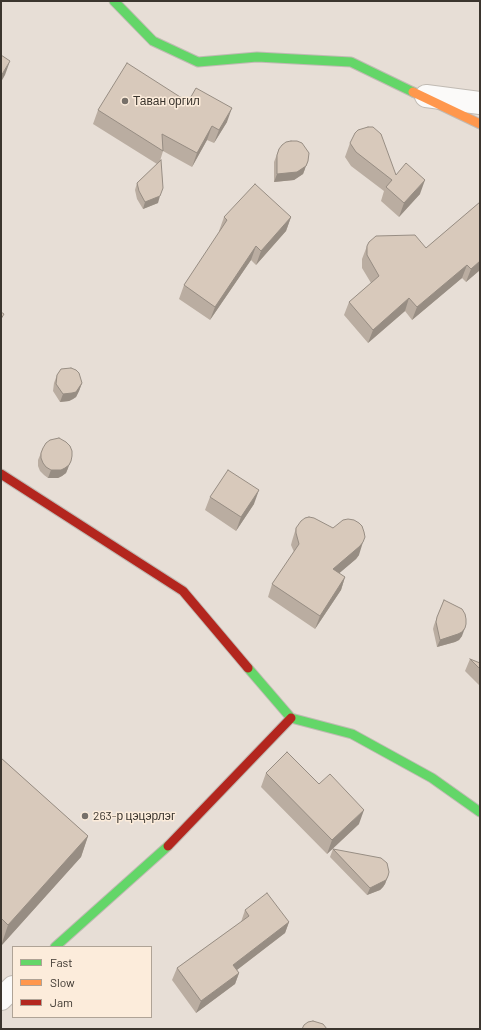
<!DOCTYPE html>
<html>
<head>
<meta charset="utf-8">
<style>
  body { margin:0 }
  #map { position:relative; width:481px; height:1030px; overflow:hidden; background:#e7ded6; font-family:Barlow,sans-serif }
  canvas { display:block }
  .frame { position:absolute; inset:0; border:2px solid #3b352e; pointer-events:none }
  .legend { position:absolute; left:12px; top:946px; width:140px; height:72px; box-sizing:border-box; background:#fcecdb; border:1px solid #afa396; margin:0; padding:5px 7px; list-style:none; font-size:12px; color:#3b352e }
  .legend li { display:flex; align-items:center; gap:8px; height:20px }
  .legend b { width:20px; border:1px solid #afa396 }
</style>
</head>
<body>
<div id="map">
<canvas width="481" height="1030"></canvas>
<div class="frame"></div>
<ul class="legend">
<li><b style="height:5px;background:#63d668"></b>Fast</li>
<li><b style="height:5px;background:#ff974d"></b>Slow</li>
<li><b style="height:5px;background:#b3261e"></b>Jam</li>
</ul>
</div>
<script>
const ctx = document.querySelector('canvas').getContext('2d');
ctx.lineJoin = 'round';
const shape = rows => new Path2D(rows.map(r => 'M' + r).join(''));
function strokePath(path, color, width, dash) { ctx.strokeStyle = color; ctx.lineWidth = width; ctx.lineCap = dash ? 'butt' : 'round'; ctx.setLineDash(dash || []); ctx.stroke(path); }
function fill(path, color) { ctx.fillStyle = color; ctx.fill(path, 'evenodd'); }
function label(font, color, halo, rows, align = 'center') {
  ctx.font = font + ' Barlow,sans-serif'; ctx.lineWidth = 3; ctx.setLineDash([]); ctx.textBaseline = 'middle'; ctx.strokeStyle = halo; ctx.fillStyle = color; for (const [text, x, y, turn = 0] of rows) {
    ctx.save(); ctx.translate(x, y); ctx.rotate((+turn || 0) * Math.PI / 180); ctx.textAlign = isNaN(turn) ? turn : align; if (halo) ctx.strokeText(text, 0, 0); ctx.fillText(text, 0, 0); ctx.restore();
  }
}
const street = shape([
  [426,96,480,103],
  [1,999,13,987]
]);
const fast = shape([
  [114,1,153,41,198,62,257,57,351,62,413,92],
  [248,668,291,718,352,734,432,778,480,812],
  [55,947,168,846]
]);
const slow = shape([
  [413,92,480,124]
]);
const jam = shape([
  [1,474,183,591,248,668],
  [168,846,291,718]
]);
strokePath(street, '#c0bab3', 24);
strokePath(fast, '#c0bab3', 11);
strokePath(slow, '#c0bab3', 11);
strokePath(jam, '#c0bab3', 11);
strokePath(street, '#fbfaf9', 22);
strokePath(fast, '#63d668', 9);
strokePath(slow, '#ff974d', 9);
strokePath(jam, '#b3261e', 9);
fill(shape([
  [188,102,227,122,214,143,207,140,192,167,163,151,160,161,158,203,143,209,137,199,135,190,137,183,157,164,93,124,98,110],
  [350,143,396,175,420,194,399,217,381,201,384,191,351,166,345,157],
  [279,149,305,169,303,174,294,180,274,182,274,162],
  [480,202,480,270,466,282,462,278,412,320,405,311,368,343,344,315,349,302,371,283,362,268,362,259,367,246,426,248],
  [224,217,291,217,286,231,256,265,251,260,210,320,179,299,184,285,220,232,219,231],
  [57,375,82,383,79,391,76,397,73,399,69,401,60,402,53,391,54,383],
  [43,448,68,468,66,473,62,476,58,478,48,478,44,475,40,471,38,466,38,460],
  [210,497,254,504,236,531,205,510],
  [296,528,359,555,356,559,339,573,345,577,341,590,315,629,268,597,272,584,294,552,291,545,292,541],
  [444,600,462,636,459,640,455,642,437,647,433,629,434,625],
  [470,659,480,663,480,686,465,671],
  [1,758,88,836,81,857,1,946],
  [266,773,359,824,327,854,261,787],
  [333,849,388,876,385,884,383,887,380,890,367,895,330,857],
  [245,910,289,922,285,933,237,970,239,973,235,984,196,1013,172,980,177,968,241,922]
]), '#baada1');
fill(shape([
  [10,61,5,75,1,82,1,76],
  [232,108,227,122,214,143,219,130],
  [212,126,207,140,192,167,197,153],
  [308,161,303,174,294,180,274,182,277,174],
  [425,180,420,194,399,217,404,203],
  [160,196,158,203,143,209,145,202],
  [291,217,286,231,256,265,261,251],
  [256,246,251,260,210,320,215,307],
  [480,261,480,270,466,282,471,269],
  [467,265,462,278,412,320,417,307],
  [409,298,405,311,368,343,373,330],
  [82,383,79,391,76,397,73,399,69,401,60,402,63,394],
  [71,461,66,473,62,476,58,478,48,478,51,470],
  [259,490,254,504,236,531,241,517],
  [363,542,359,555,356,559,329,582,333,569],
  [345,577,341,590,315,629,320,616],
  [465,628,462,636,459,640,455,642,437,647,440,640],
  [364,810,359,824,327,854,332,840],
  [88,836,81,857,1,946,8,925],
  [388,876,385,884,383,887,380,890,367,895,370,888],
  [289,922,285,933,229,976,233,965],
  [239,973,235,984,196,1013,201,1001]
]), '#978d83');
const building = shape([
  [1,55,10,61,1,76,1,55],
  [127,63,188,102,196,88,232,108,219,130,212,126,197,153,162,134,163,151,98,110,127,63],
  [368,127,373,127,381,134,396,175,406,163,425,180,404,203,386,187,392,180,356,152,350,143,355,133,358,130,368,127],
  [291,141,297,141,302,143,309,153,308,161,306,166,297,172,277,174,277,155,279,149,282,145,286,142,291,141],
  [161,160,163,188,160,196,145,202,139,191,137,183,161,160],
  [255,184,291,217,261,251,256,246,215,307,184,285,227,220,224,217,255,184],
  [480,202,480,261,471,269,467,265,417,307,409,298,373,330,349,302,379,276,367,255,367,246,369,242,376,236,415,235,426,248,480,202],
  [1,312,4,314,1,319,1,312],
  [71,368,76,370,79,373,82,383,76,392,72,393,63,394,56,384,57,375,61,369,71,368],
  [59,438,66,442,70,446,72,451,72,456,71,461,69,465,65,468,61,470,51,470,46,467,43,463,41,458,41,453,43,448,46,443,50,440,59,438],
  [228,470,259,490,241,517,210,497,228,470],
  [309,517,314,518,333,528,343,520,348,519,354,520,359,523,362,526,364,532,365,537,363,542,360,546,333,569,345,577,320,616,272,584,299,544,296,533,296,528,301,521,305,518,309,517],
  [444,600,462,609,465,614,466,619,466,624,465,628,462,632,458,634,440,640,436,622,437,617,444,600],
  [470,659,480,663,480,669,470,659],
  [287,752,319,784,330,774,364,810,332,840,266,773,287,752],
  [1,758,88,836,8,925,1,918,1,758],
  [333,849,381,858,387,863,389,872,388,876,386,880,370,888,333,849],
  [267,893,289,922,233,965,239,973,201,1001,177,968,249,916,245,910,267,893],
  [313,1021,323,1024,327,1029,302,1029,304,1025,308,1022,313,1021]
]);
fill(building, '#d8c9bb');
strokePath(building, '#978d83', 1);
for (const [x, y, r, color] of [
  [125,101,4,"#777069"],
  [85,816,4,"#777069"]
]) { const dot = new Path2D(); dot.arc(x, y, r, 0, 2 * Math.PI); ctx.fillStyle = color; ctx.fill(dot); strokePath(dot, '#fcecdb', 1.5); }
label('12px', '#3b352e', '#fcecdb', [
  ["Таван оргил",133,101],
  ["263-р цэцэрлэг",93,816]
], 'left');
</script>
</body>
</html>
